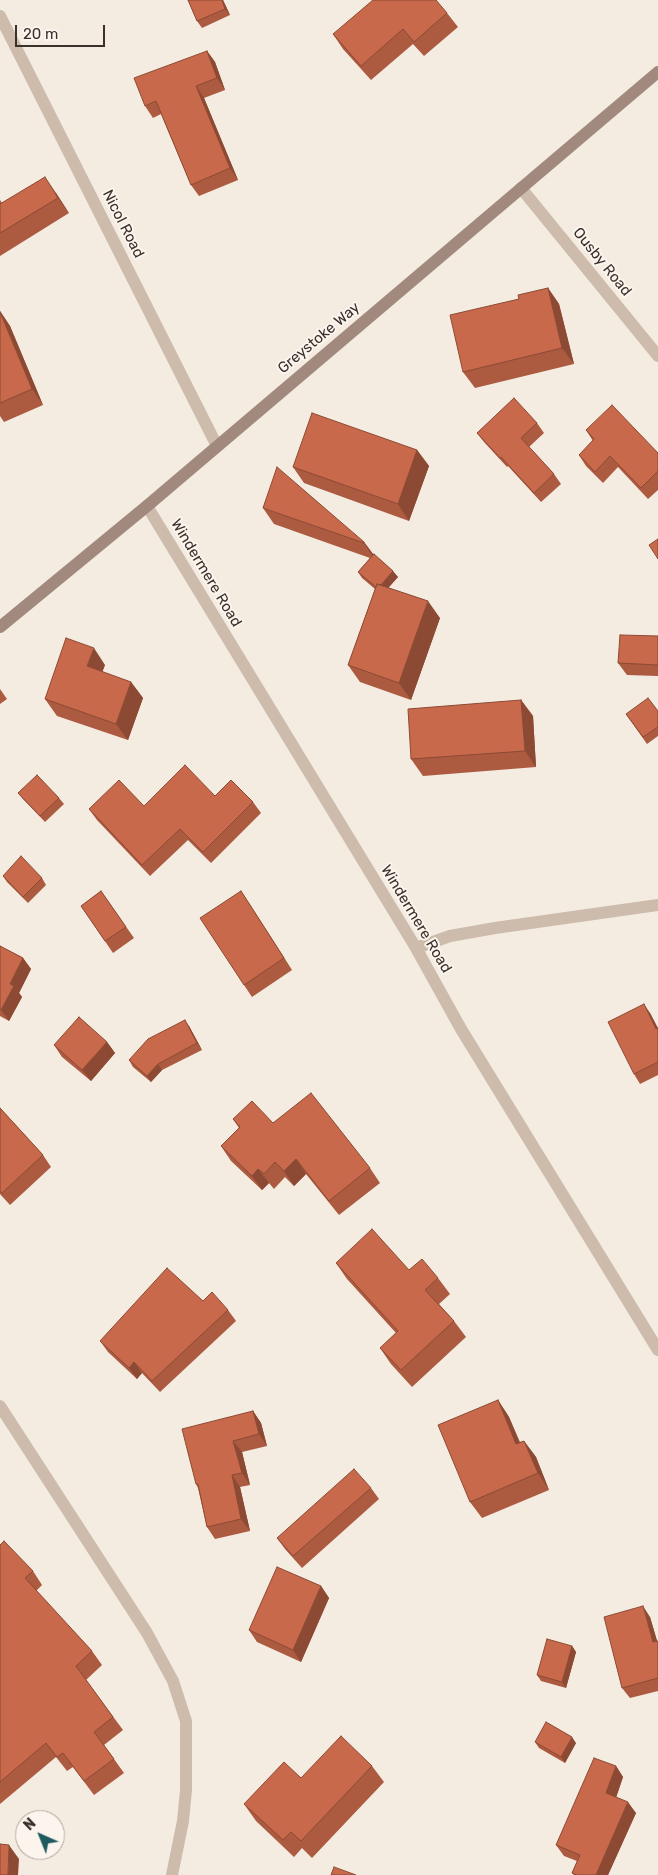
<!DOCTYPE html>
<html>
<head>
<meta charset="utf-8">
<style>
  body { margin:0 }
  #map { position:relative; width:658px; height:1875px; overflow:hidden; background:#f4ebe1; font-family:Rubik,sans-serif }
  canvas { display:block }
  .north { position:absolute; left:15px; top:1810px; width:50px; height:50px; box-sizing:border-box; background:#fbf5ee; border:1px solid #aea6a0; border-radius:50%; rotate:316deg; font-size:14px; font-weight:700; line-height:20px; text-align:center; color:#3b302b }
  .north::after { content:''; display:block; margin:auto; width:18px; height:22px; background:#1f5a5e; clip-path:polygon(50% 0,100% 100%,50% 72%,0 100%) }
  .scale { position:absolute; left:15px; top:25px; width:90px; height:22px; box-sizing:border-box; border:2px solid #3b302b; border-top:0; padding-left:6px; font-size:15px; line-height:18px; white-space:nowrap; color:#3b302b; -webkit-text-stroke:4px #fbf5ee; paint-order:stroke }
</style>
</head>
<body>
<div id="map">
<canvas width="658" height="1875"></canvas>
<div class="north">N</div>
<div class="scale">20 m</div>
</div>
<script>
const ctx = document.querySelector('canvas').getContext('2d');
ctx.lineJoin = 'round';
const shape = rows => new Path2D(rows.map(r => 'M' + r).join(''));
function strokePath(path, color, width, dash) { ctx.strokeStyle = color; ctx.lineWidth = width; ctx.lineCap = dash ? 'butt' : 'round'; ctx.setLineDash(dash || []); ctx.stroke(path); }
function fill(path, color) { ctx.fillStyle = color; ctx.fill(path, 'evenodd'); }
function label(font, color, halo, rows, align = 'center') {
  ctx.font = font + ' Rubik,sans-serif'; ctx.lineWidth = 4; ctx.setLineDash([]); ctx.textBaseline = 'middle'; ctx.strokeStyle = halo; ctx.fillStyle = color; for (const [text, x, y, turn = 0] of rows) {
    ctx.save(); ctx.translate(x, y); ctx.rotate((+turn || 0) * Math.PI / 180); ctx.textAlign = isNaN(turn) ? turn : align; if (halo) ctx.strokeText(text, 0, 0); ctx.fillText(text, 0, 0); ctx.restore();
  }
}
strokePath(shape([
  [0,16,217,446],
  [521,188,658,356],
  [147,506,416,948,461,1029,658,1350],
  [416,948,450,936,495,928,658,905],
  [0,1406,147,1633,173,1681,186,1721,186,1790,183,1821,172,1875]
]), '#cdbbac', 12);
strokePath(shape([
  [0,627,147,506,658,72]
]), '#a18a7d', 12);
fill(shape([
  [188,0,223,0,230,15,202,28,197,21],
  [447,13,458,27,424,56,413,44,371,80,343,49,333,34],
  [207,51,215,62,225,90,204,98,238,180,199,196,191,185,161,114,153,118,145,106],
  [56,193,69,213,0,256,0,200,2,203],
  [548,288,559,304,574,364,475,388,463,372,519,299],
  [0,311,10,326,43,405,4,422,0,416],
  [537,423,544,433,529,447,554,474,561,484,541,502,508,466,507,467,484,442,477,433],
  [586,430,658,453,658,490,648,499,618,467,603,483,586,466,579,455,593,441],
  [417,450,429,466,409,521,304,483,293,467],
  [263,508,364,542,373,554,398,577,388,588,440,618,411,700,360,682,348,665,375,589,362,578,358,572,370,558,274,524],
  [658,636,658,676,627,675,618,663],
  [105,665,102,672,131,682,143,698,128,740,57,716,45,699],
  [0,689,7,699,0,704],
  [521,700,533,716,536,767,423,776,411,759],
  [658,711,658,736,647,744,626,714],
  [18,793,59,798,64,804,45,822,23,799],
  [215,796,253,802,261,813,211,863,188,840,150,876,97,820,89,809,144,806],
  [3,876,42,878,46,885,28,903,7,882],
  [101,891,134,938,113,953,81,906],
  [241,891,292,970,252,997,244,985],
  [0,946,23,958,31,969,19,993,22,997,9,1021,0,1016],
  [650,1013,658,1028,658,1075,640,1084,634,1074],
  [189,1026,202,1050,162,1070,151,1082,133,1067,129,1060],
  [107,1042,115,1053,91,1081,62,1057,54,1045],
  [0,1108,43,1155,51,1167,10,1205,0,1194],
  [233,1119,273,1123,370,1168,380,1183,339,1215,306,1174,294,1186,285,1177,274,1189,269,1183,262,1190,231,1161,221,1146,239,1128],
  [336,1263,409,1270,438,1278,450,1294,439,1304,454,1321,466,1337,412,1387,391,1364,380,1348,396,1333,347,1279],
  [228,1310,236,1321,160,1392,142,1373,137,1379,108,1352,100,1341],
  [498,1400,509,1417,520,1442,524,1441,536,1457,549,1490,482,1518,470,1502],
  [253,1411,261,1423,267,1446,242,1452,250,1485,240,1487,250,1531,215,1539,207,1527,198,1488,196,1484],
  [371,1488,379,1499,302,1568,285,1549,277,1538],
  [0,1545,33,1571,42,1585,36,1591,92,1651,102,1665,86,1680,123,1730,104,1745,124,1773,94,1795,73,1767,67,1771,56,1757,0,1804],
  [321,1586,329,1598,301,1662,257,1642,249,1630],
  [650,1617,657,1641,658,1641,658,1691,630,1698,622,1688],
  [572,1646,576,1652,566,1688,541,1681,537,1675],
  [535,1742,576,1743,565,1763,539,1748],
  [372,1766,384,1782,312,1858,302,1848,294,1857,256,1821,244,1804,301,1778],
  [616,1766,623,1777,616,1797,636,1813,608,1875,574,1875,572,1873,577,1861,564,1856,556,1845]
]), '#ac5a40');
fill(shape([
  [222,0,223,0,230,15,225,9],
  [207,51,215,62,225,90,217,78],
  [196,86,204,98,238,180,230,168],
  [45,177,56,193,69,213,58,198],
  [548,288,559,304,574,364,562,348],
  [0,311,10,326,43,405,32,389],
  [417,450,429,466,409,521,398,504],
  [364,542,376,558,375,560,364,543],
  [393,571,398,577,382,595,378,589],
  [428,601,440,618,411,700,399,683],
  [94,648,105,665,98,683,87,666],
  [131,682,143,698,128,740,116,724],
  [521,700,533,716,536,767,525,751],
  [241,891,249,903,292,970,284,958],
  [23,958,31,969,19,993,22,997,9,1021,1,1010,10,984],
  [644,1004,650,1013,658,1029,656,1029],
  [185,1020,189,1026,202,1050,197,1043],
  [107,1042,115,1053,91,1081,82,1070],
  [158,1064,162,1070,151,1082,147,1076],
  [296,1159,306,1174,294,1186,284,1171],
  [258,1169,269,1183,262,1190,252,1176],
  [134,1362,142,1373,137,1379,129,1368],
  [498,1400,509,1417,527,1461,516,1444],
  [253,1411,261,1423,267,1446,259,1434],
  [233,1441,242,1452,250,1485,242,1473],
  [524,1441,536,1457,549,1490,538,1473],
  [232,1475,240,1487,250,1531,241,1519],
  [321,1586,329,1598,301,1662,293,1650],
  [643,1606,650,1617,658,1644,653,1642],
  [572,1646,576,1652,566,1688,562,1682],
  [572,1737,576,1743,565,1763,561,1757],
  [616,1766,623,1777,614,1804,606,1793],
  [628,1802,636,1813,608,1875,596,1875],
  [9,1845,19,1859,18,1875,8,1875]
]), '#8c4a34');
const building = shape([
  [188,0,222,0,225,9,197,21,188,0],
  [373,0,436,0,447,13,414,42,403,29,361,66,333,34,373,0],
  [207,51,217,78,196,86,230,168,191,185,156,101,145,106,134,78,207,51],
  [45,177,58,198,0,233,0,204,45,177],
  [548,288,562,348,463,372,450,315,519,299,518,295,548,288],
  [0,312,32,389,0,403,0,312],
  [514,398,537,423,521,438,554,474,534,493,501,457,500,458,477,433,514,398],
  [612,405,658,453,658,471,641,488,610,456,595,472,579,455,594,439,586,430,612,405],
  [312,413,417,450,398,504,293,467,312,413],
  [277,467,364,542,364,543,263,508,277,467],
  [658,539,658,559,649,545,658,539],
  [374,554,393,571,381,585,377,584,376,587,358,572,374,554],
  [377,584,428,601,399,683,348,665,377,584],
  [620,635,658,636,658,665,618,663,620,635],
  [66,638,94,648,87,666,131,682,116,724,45,699,66,638],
  [648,698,658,711,658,727,643,737,626,714,648,698],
  [521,700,525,751,411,759,408,709,521,700],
  [185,765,215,796,231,780,253,802,203,852,180,829,142,865,89,809,119,780,144,806,185,765],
  [37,775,59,798,40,816,18,793,37,775],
  [21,856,42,878,23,897,3,876,21,856],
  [101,891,126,927,105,941,81,906,101,891],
  [241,891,284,958,244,985,200,918,241,891],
  [0,946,23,958,10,984,14,986,1,1010,0,1009,0,946],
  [644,1004,656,1029,658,1028,658,1062,634,1074,608,1022,644,1004],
  [79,1017,107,1042,82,1070,54,1045,79,1017],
  [185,1020,197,1043,158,1064,147,1076,129,1060,148,1039,185,1020],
  [311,1093,370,1168,329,1201,296,1159,284,1171,275,1162,264,1174,258,1169,252,1176,221,1146,240,1127,233,1119,252,1101,273,1123,311,1093],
  [0,1108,43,1155,2,1193,0,1191,0,1108],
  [372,1229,409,1270,422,1259,438,1278,425,1290,454,1321,401,1370,380,1348,398,1331,336,1263,372,1229],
  [167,1268,203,1301,212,1292,228,1310,152,1381,134,1362,129,1368,100,1341,167,1268],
  [498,1400,516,1444,524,1441,538,1473,470,1502,438,1425,498,1400],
  [253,1411,259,1434,233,1441,242,1473,232,1475,241,1519,207,1527,198,1484,196,1484,182,1429,253,1411],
  [354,1469,371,1488,293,1556,277,1538,354,1469],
  [4,1541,33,1571,25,1578,92,1651,76,1666,113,1717,94,1732,114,1759,84,1781,63,1753,57,1757,46,1743,0,1782,0,1545,4,1541],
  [277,1567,321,1586,293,1650,249,1630,277,1567],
  [643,1606,653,1642,658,1641,658,1678,622,1688,604,1617,643,1606],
  [547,1639,572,1646,562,1682,537,1675,547,1639],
  [546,1722,572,1737,561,1757,535,1742,546,1722],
  [341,1736,372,1766,301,1841,291,1832,283,1840,244,1804,284,1762,301,1778,341,1736],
  [594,1758,616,1766,606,1793,628,1802,596,1875,577,1875,572,1873,580,1855,556,1845,594,1758],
  [0,1844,9,1845,8,1875,0,1875,0,1844],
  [334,1867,356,1875,331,1875,334,1867]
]);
fill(building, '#c8694b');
strokePath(building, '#8c4a34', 1);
label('15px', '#3b302b', '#fbf5ee', [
  ["Nicol Road",123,224,63],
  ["Ousby Road",602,262,51],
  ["Greystoke Way",319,338,-40],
  ["Windermere Road",206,573,59],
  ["Windermere Road",416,919,59]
]);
</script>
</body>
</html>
